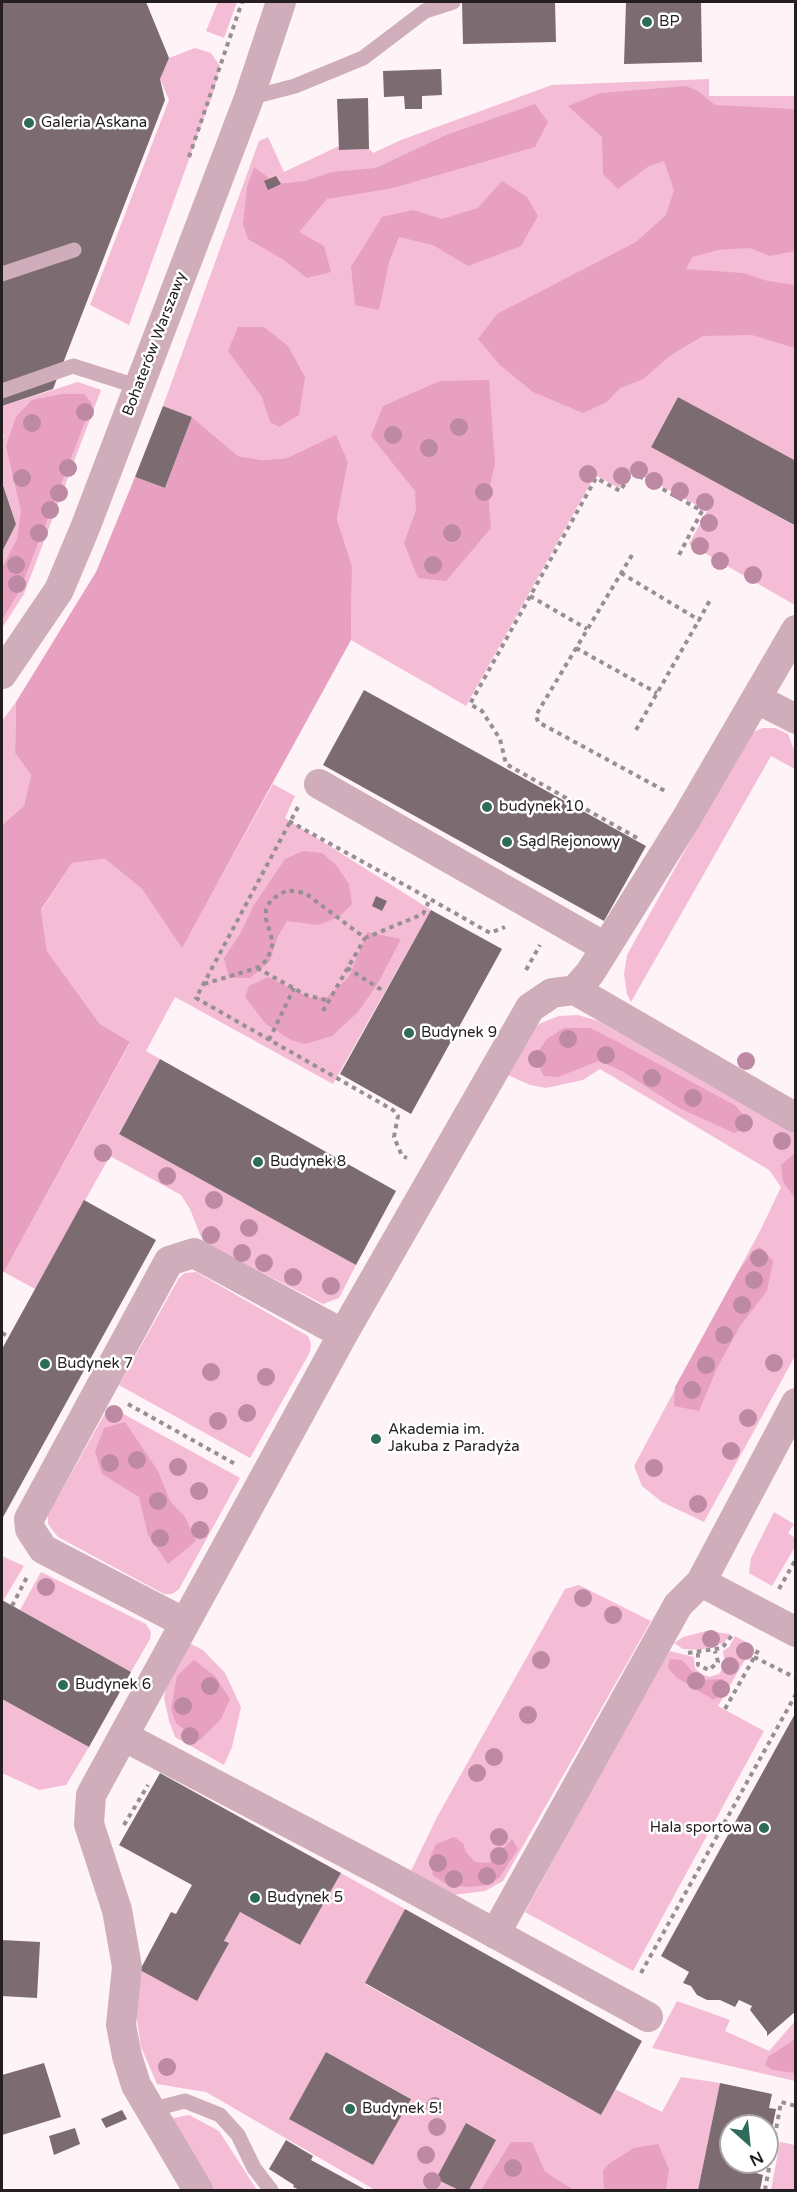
<!DOCTYPE html>
<html>
<head>
<meta charset="utf-8">
<style>
  body { margin:0 }
  #map { position:relative; width:797px; height:2192px; overflow:hidden; background:#fef3f7; font-family:"Varela Round",sans-serif }
  canvas { display:block }
  .frame { position:absolute; inset:0; border:3px solid #241e20; pointer-events:none }
  .north { position:absolute; left:719px; top:2114px; width:60px; height:60px; box-sizing:border-box; background:#fff; border:2px solid #a7a5a6; border-radius:50%; rotate:153deg; font-size:16px; font-weight:700; line-height:24px; text-align:center; color:#241e20 }
  .north::after { content:''; display:block; margin:auto; width:21px; height:27px; background:#2d6c5a; clip-path:polygon(50% 0,100% 100%,50% 72%,0 100%) }
</style>
</head>
<body>
<div id="map">
<canvas width="797" height="2192"></canvas>
<div class="frame"></div>
<div class="north">N</div>
</div>
<script>
const ctx = document.querySelector('canvas').getContext('2d');
ctx.lineJoin = 'round';
function fill(path, color) { ctx.fillStyle = color; ctx.fill(path, 'evenodd'); }
const shape = rows => new Path2D(rows.map(r => 'M' + r).join(''));
function strokePath(path, color, width, dash) { ctx.strokeStyle = color; ctx.lineWidth = width; ctx.lineCap = dash ? 'butt' : 'round'; ctx.setLineDash(dash || []); ctx.stroke(path); }
function label(font, color, halo, rows, align = 'center') {
  ctx.font = font + ' "Varela Round",sans-serif'; ctx.lineWidth = 5; ctx.setLineDash([]); ctx.textBaseline = 'middle'; ctx.strokeStyle = halo; ctx.fillStyle = color; for (const [text, x, y, turn = 0] of rows) {
    ctx.save(); ctx.translate(x, y); ctx.rotate((+turn || 0) * Math.PI / 180); ctx.textAlign = isNaN(turn) ? turn : align; if (halo) ctx.strokeText(text, 0, 0); ctx.fillText(text, 0, 0); ctx.restore();
  }
}
fill(shape([
  [218,2,237,2,224,38,206,31],
  [195,48,211,53,220,66,214,90,129,325,90,305,169,100,160,79,169,58],
  [709,79,709,96,795,96,795,461,678,397,651,446,795,526,796,601,793,604,689,544,707,511,631,469,619,488,595,475,466,706,351,640,352,566,337,519,348,462,336,436,287,458,262,460,238,456,192,417,163,406,259,141,268,137,284,172,339,146,339,150,369,149,373,153,401,140,552,85],
  [78,382,101,390,24,594,2,628,2,552,16,523,2,481,2,438,4,437,2,428,2,406],
  [16,702,15,753,31,775,24,806,2,825,2,721],
  [763,728,775,728,788,734,795,752,795,769,771,756,631,1002,627,994,624,974,627,955,750,733],
  [273,784,295,796,285,818,431,910,333,1084,175,997,146,1051,160,1059,119,1133,356,1265,339,1298,323,1304,203,1242,190,1209,181,1195,110,1156,35,1289,4,1272,130,1043,100,1024,47,951,41,911,72,863,105,859,142,889,182,947],
  [578,1015,598,1021,795,1134,795,1356,704,1522,662,1502,642,1486,634,1466,762,1227,781,1187,769,1170,600,1069,583,1080,546,1088,530,1085,508,1075,527,1033,541,1023,559,1016],
  [196,1272,308,1336,311,1344,310,1352,250,1458,119,1385,179,1278,185,1273],
  [109,1406,240,1478,179,1589,172,1594,164,1594,58,1537,48,1524,48,1515],
  [774,1512,794,1524,788,1533,795,1538,796,1545,772,1586,749,1573,751,1558],
  [2,1556,24,1566,3,1601,2,1600],
  [41,1572,146,1624,151,1632,150,1639,131,1672,20,1610],
  [579,1585,651,1621,503,1881,485,1891,453,1895,411,1871,437,1817,565,1589],
  [706,1631,730,1634,724,1643,700,1650,683,1649,674,1643,683,1637],
  [735,1636,753,1646,718,1706,764,1731,633,1971,525,1912,663,1660,670,1651,694,1657,695,1668,701,1674,709,1677,719,1674,725,1664,723,1651,729,1647],
  [189,1643,203,1650,225,1673,241,1707,232,1747,224,1765,175,1737,169,1721,164,1697,169,1675],
  [2,1699,89,1747,66,1785,39,1790,2,1773],
  [341,1873,405,1909,365,1984,601,2115,615,2089,662,2112,681,2077,720,2083,698,2190,375,2190,206,2092,157,2084,141,2047,135,2006,140,1970,228,1943,224,1941,240,1912,300,1945],
  [326,2052,410,2098,373,2165,289,2119],
  [677,2001,730,2020,725,2031,769,2051,795,2021,795,2081,652,2048],
  [189,2115,219,2131,257,2190,211,2190,173,2118],
  [780,2142,795,2145,795,2190,771,2190]
]), '#f5bcd5');
fill(shape([
  [686,86,698,91,715,105,795,109,795,251,770,256,750,248,718,250,692,257,686,269,743,273,768,281,795,285,795,348,752,335,703,336,671,355,643,379,620,388,607,402,583,413,533,392,500,365,478,339,497,314,636,242,666,215,674,190,664,161,649,166,618,189,603,174,602,137,568,106,600,93],
  [535,104,548,122,535,147,393,188,327,199,299,232,324,246,331,272,307,278,284,260,248,239,243,224,247,187,254,167,277,184,305,181,332,172,376,168,446,135],
  [502,181,527,197,538,216,521,246,468,266,433,245,399,237,389,262,379,310,355,305,351,267,382,217,413,210,442,219,478,208],
  [238,327,264,327,288,346,305,377,299,415,279,427,270,422,262,397,228,351],
  [489,380,495,464,488,493,491,528,446,581,418,578,404,543,416,510,415,491,371,436,383,406,440,381],
  [62,394,84,394,92,404,20,590,2,620,2,568,17,539,21,511,6,446,16,417,32,400],
  [192,417,238,456,262,460,287,458,336,435,348,462,337,519,352,566,351,640,182,948,142,889,105,859,72,863,41,910,47,951,100,1024,130,1042,4,1272,2,1271,2,825,24,806,31,775,15,753,16,702,96,572,135,477,165,488],
  [303,851,322,853,336,865,349,884,352,904,339,917,318,925,287,921,278,936,270,961,250,978,229,978,224,958,240,934,254,905,285,859],
  [367,932,401,939,378,983,358,1012,332,1036,305,1044,291,1040,266,1024,245,997,249,986,268,977,311,998,327,997,349,977],
  [564,1028,590,1028,616,1041,736,1106,752,1126,734,1133,681,1109,622,1071,599,1061,558,1077,544,1076,534,1057,547,1039],
  [795,1153,795,1198,783,1182,781,1165],
  [760,1247,773,1261,767,1291,740,1326,717,1368,699,1411,674,1406,675,1387,738,1272,753,1251],
  [125,1422,158,1471,170,1501,185,1517,196,1541,168,1564,148,1535,139,1497,102,1474,95,1451,104,1428],
  [670,1659,682,1660,700,1680,723,1679,723,1690,714,1700,677,1678,668,1668],
  [194,1660,215,1676,230,1699,221,1719,199,1741,176,1723,171,1709,177,1676],
  [454,1837,463,1843,466,1852,475,1862,489,1863,512,1839,518,1849,500,1877,488,1885,467,1887,446,1884,433,1875,430,1858,436,1844],
  [795,2039,795,2073,773,2070,765,2065,768,2057],
  [511,2142,532,2142,545,2172,574,2190,481,2190],
  [658,2144,669,2169,666,2190,604,2190,603,2170,610,2163,634,2148]
]), '#e8a0c0');
fill(shape([
  [2,2,146,2,169,58,160,79,165,100,53,389,2,406],
  [462,2,555,2,556,42,463,44],
  [626,2,701,2,702,62,624,64],
  [441,69,442,95,422,96,422,109,405,109,404,96,384,97,383,71],
  [368,98,369,149,339,150,337,99],
  [276,176,281,184,268,190,264,181],
  [678,397,796,461,796,526,651,447],
  [163,406,192,417,165,488,135,477],
  [2,482,16,524,2,552],
  [364,690,646,846,604,921,323,765],
  [376,896,387,901,382,911,372,906],
  [431,910,502,949,411,1114,340,1074],
  [160,1059,396,1191,356,1265,119,1134],
  [84,1200,156,1240,2,1519,2,1349],
  [2,1600,131,1672,89,1747,2,1699],
  [796,1712,796,2011,767,2036,767,2032,750,2010,752,2006,739,2000,735,2007,720,2000,707,2000,697,1995,691,1986,683,1983,689,1972,661,1956],
  [160,1773,341,1873,300,1945,240,1912,224,1941,229,1943,197,2001,140,1970,171,1912,176,1914,192,1885,119,1845],
  [405,1909,642,2041,601,2115,365,1983],
  [2,1940,40,1942,37,1998,2,1996],
  [326,2052,411,2099,373,2165,289,2119],
  [44,2063,61,2117,2,2135,2,2075],
  [720,2083,772,2094,769,2108,776,2109,768,2149,767,2126,731,2126,731,2162,759,2162,756,2173,763,2175,760,2190,698,2190],
  [122,2110,127,2119,106,2128,101,2119],
  [466,2123,496,2140,469,2190,459,2190,436,2179],
  [75,2128,80,2144,54,2155,49,2136],
  [286,2140,313,2156,311,2160,366,2190,300,2190,293,2187,294,2185,269,2169]
]), '#7c6c72');
strokePath(shape([
  [189,157,242,2],
  [632,555,536,715,538,722,665,791],
  [621,573,699,620,710,600],
  [530,596,587,629],
  [576,648,657,693],
  [636,730,699,620],
  [298,807,196,998,393,1110,398,1116,394,1137,402,1156,407,1158],
  [289,821,430,899],
  [637,838,506,764,500,739,482,711,470,704,596,478,620,491,632,472,702,511,678,557],
  [257,968,306,995,329,1001],
  [347,968,385,992],
  [526,970,540,945],
  [204,984,257,968,267,960,273,943,266,919,266,909,271,900,287,890,305,893,365,938,423,914,430,899,490,933,505,927],
  [323,1011,365,938],
  [269,1040,294,988],
  [2,1333,9,1337],
  [128,1404,237,1465],
  [779,1589,796,1559],
  [12,1606,27,1577],
  [688,1653,722,1648,733,1634],
  [698,1653,698,1665,709,1670,718,1662,715,1651],
  [754,1657,796,1678],
  [725,1709,760,1647],
  [124,1825,148,1785],
  [641,1973,796,1694],
  [765,2190,781,2102,796,2106]
]), '#978f92', 4, [4.5, 4.5]);
strokePath(shape([
  [249,98,295,86,363,58,425,11,453,2],
  [2,274,74,250],
  [2,391,73,366,139,387],
  [150,2110,185,2101,220,2115,238,2135,254,2168,271,2190]
]), '#cfadbb', 15);
strokePath(shape([
  [2,674,59,590,85,528,249,98,281,2],
  [757,699,796,719],
  [319,784,605,947],
  [575,990,796,1118],
  [701,1582,796,1632],
  [185,1623,43,1549,30,1529,29,1519,169,1261,194,1253,343,1334],
  [123,1736,386,1874,648,2017],
  [495,1934,678,1605,701,1582,796,1403],
  [198,2190,136,2085,127,2056,121,2025,127,1967,117,1910,89,1824,91,1795,343,1334,530,1008,552,993,575,990,590,973,686,819,796,630]
]), '#cfadbb', 30);
ctx.fillStyle = '#bd89a3';
for (const [x, y] of [
  [85,412],
  [32,423],
  [459,427],
  [393,435],
  [429,448],
  [68,468],
  [639,470],
  [588,474],
  [622,476],
  [22,478],
  [654,481],
  [680,491],
  [484,492],
  [59,493],
  [705,502],
  [50,510],
  [709,523],
  [39,533],
  [452,533],
  [700,546],
  [720,561],
  [16,565],
  [433,565],
  [753,575],
  [17,584],
  [568,1039],
  [606,1055],
  [537,1059],
  [746,1061],
  [652,1078],
  [693,1098],
  [744,1123],
  [782,1141],
  [103,1153],
  [167,1176],
  [214,1200],
  [249,1228],
  [211,1235],
  [242,1253],
  [759,1258],
  [264,1263],
  [293,1277],
  [754,1280],
  [331,1286],
  [742,1305],
  [724,1335],
  [774,1363],
  [706,1365],
  [211,1372],
  [266,1377],
  [692,1390],
  [247,1413],
  [114,1414],
  [748,1418],
  [218,1421],
  [731,1451],
  [137,1460],
  [110,1463],
  [178,1467],
  [654,1468],
  [199,1491],
  [158,1501],
  [698,1504],
  [200,1530],
  [160,1538],
  [46,1587],
  [583,1598],
  [613,1615],
  [711,1639],
  [745,1651],
  [541,1660],
  [730,1666],
  [696,1681],
  [210,1686],
  [721,1689],
  [183,1706],
  [528,1715],
  [190,1736],
  [494,1757],
  [477,1773],
  [499,1837],
  [499,1856],
  [438,1863],
  [487,1876],
  [454,1879],
  [167,2067],
  [435,2106],
  [437,2127],
  [426,2155],
  [513,2168],
  [432,2181]
]) { ctx.beginPath(); ctx.arc(x, y, 9, 0, 2 * Math.PI); ctx.fill(); }
for (const [x, y, r, color] of [
  [647,22,6,"#2d6c5a"],
  [29,123,6,"#2d6c5a"],
  [487,807,6,"#2d6c5a"],
  [507,842,6,"#2d6c5a"],
  [409,1033,6,"#2d6c5a"],
  [258,1162,6,"#2d6c5a"],
  [45,1364,6,"#2d6c5a"],
  [376,1439,6,"#2d6c5a"],
  [63,1685,6,"#2d6c5a"],
  [764,1828,6,"#2d6c5a"],
  [255,1898,6,"#2d6c5a"],
  [350,2109,6,"#2d6c5a"]
]) { const dot = new Path2D(); dot.arc(x, y, r, 0, 2 * Math.PI); ctx.fillStyle = color; ctx.fill(dot); strokePath(dot, '#fff', 2); }
label('15px', '#241e20', '#fff', [
  ["BP",659,22],
  ["Galeria Askana",41,123],
  ["budynek 10",499,807],
  ["Sąd Rejonowy",519,842],
  ["Budynek 9",421,1033],
  ["Budynek 8",270,1162],
  ["Budynek 7",57,1364],
  ["Akademia im.",388,1430],
  ["Jakuba z Paradyża",388,1447],
  ["Budynek 6",75,1685],
  ["Hala sportowa",752,1828,"right"],
  ["Budynek 5",267,1898],
  ["Budynek 5!",362,2109]
], 'left');
label('15px', '#241e20', '#fff', [
  ["Bohaterów Warszawy",155,344,-69]
]);
</script>
</body>
</html>
